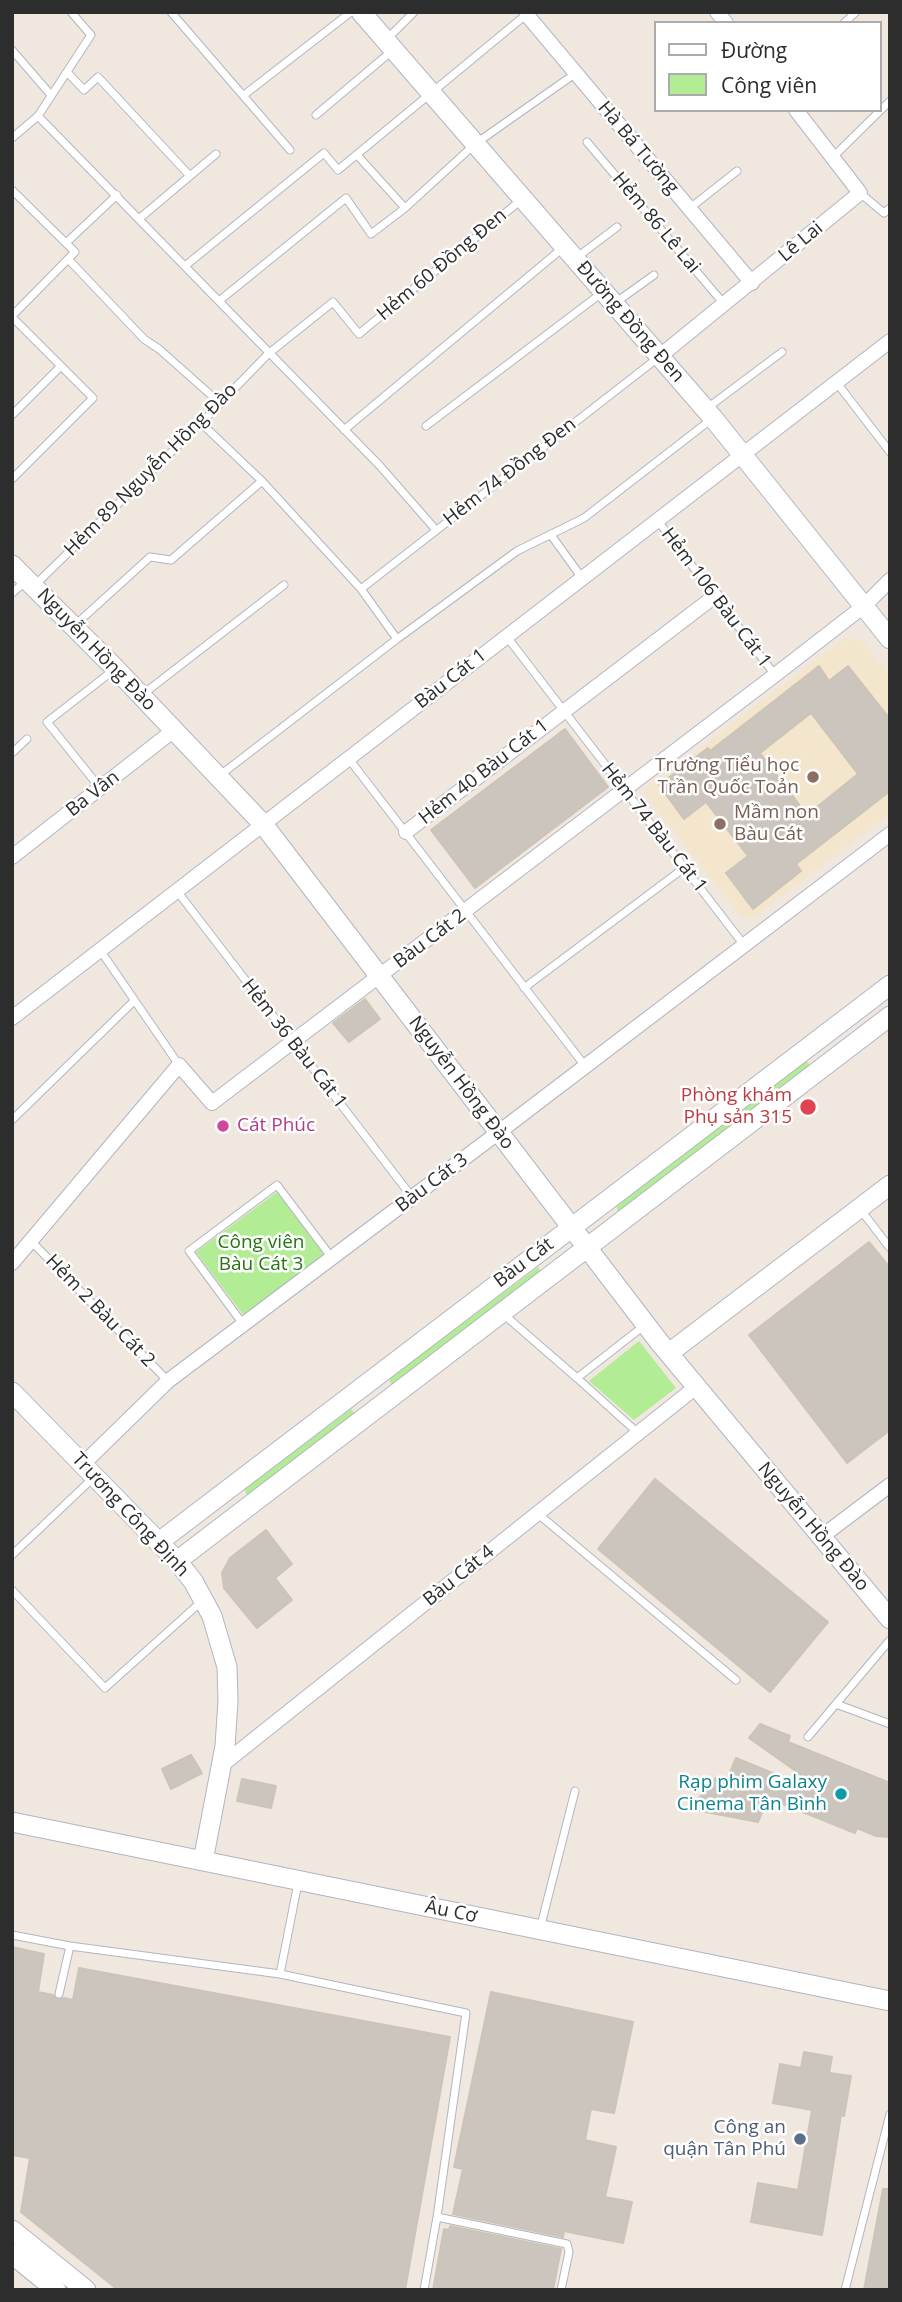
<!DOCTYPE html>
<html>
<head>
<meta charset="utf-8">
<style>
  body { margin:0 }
  #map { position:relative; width:902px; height:2302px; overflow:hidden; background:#f0e8de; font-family:"Open Sans",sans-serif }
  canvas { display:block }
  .frame { position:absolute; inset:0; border:14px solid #2d2d2d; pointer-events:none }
  .legend { position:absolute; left:654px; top:21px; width:228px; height:91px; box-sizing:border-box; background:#fff; border:2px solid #ababab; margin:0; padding:9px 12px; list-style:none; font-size:21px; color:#2d2d2d }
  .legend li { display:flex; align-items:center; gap:14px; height:35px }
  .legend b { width:35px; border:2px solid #ababab }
</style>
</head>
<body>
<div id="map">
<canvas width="902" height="2302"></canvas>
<div class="frame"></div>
<ul class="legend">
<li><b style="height:9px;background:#fff"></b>Đường</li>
<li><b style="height:19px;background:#b2ec95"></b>Công viên</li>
</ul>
</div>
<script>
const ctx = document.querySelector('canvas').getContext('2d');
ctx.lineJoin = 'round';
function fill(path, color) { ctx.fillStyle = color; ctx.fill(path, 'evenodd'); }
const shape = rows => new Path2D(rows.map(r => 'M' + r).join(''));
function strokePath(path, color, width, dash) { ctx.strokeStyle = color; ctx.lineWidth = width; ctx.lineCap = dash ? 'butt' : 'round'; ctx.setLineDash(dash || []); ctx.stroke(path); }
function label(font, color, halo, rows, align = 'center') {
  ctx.font = font + ' "Open Sans",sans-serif'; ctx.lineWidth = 5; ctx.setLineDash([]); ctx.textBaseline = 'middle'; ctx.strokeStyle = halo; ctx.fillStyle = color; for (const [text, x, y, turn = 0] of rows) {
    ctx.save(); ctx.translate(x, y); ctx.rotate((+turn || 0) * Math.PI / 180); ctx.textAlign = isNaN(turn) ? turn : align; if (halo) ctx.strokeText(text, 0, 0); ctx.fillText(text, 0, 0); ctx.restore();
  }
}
fill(shape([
  [846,637,864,642,890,676,890,814,752,919,741,917,643,792]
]), '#f3e6cc');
fill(shape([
  [804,1062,808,1062,810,1066,620,1212,617,1210,617,1206],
  [277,1192,325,1256,244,1316,196,1252],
  [538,1267,541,1272,393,1385,390,1383,390,1378],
  [639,1341,676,1388,634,1420,589,1381],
  [351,1409,355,1414,249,1495,246,1494,245,1489]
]), '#b2ec95');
const building = shape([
  [819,666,829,681,848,666,890,719,890,791,796,864,801,871,753,909,726,873,748,856,706,802,684,819,659,785,708,748,710,751,819,666],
  [811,713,858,774,807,815,760,753,811,713],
  [565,729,608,787,475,888,431,830,565,729],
  [365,999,380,1019,349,1042,333,1023,365,999],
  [869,1242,890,1268,890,1430,847,1463,749,1335,869,1242],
  [655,1479,828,1622,770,1692,598,1549,655,1479],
  [266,1530,292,1564,275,1578,292,1600,257,1628,224,1588,222,1573,230,1558,266,1530],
  [760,1724,790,1736,788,1742,890,1783,890,1837,876,1836,857,1828,855,1833,768,1798,758,1822,690,1809,716,1778,725,1785,736,1758,811,1789,814,1784,749,1738,760,1724],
  [191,1755,202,1773,171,1789,162,1769,191,1755],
  [242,1779,276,1786,271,1808,237,1801,242,1779],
  [12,1947,44,1954,38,1992,53,1995,58,2000,64,1998,73,2000,79,1968,450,2037,405,2290,118,2290,21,2212,30,2158,12,2155,12,1947],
  [491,1992,633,2022,614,2113,591,2109,585,2140,616,2147,605,2197,632,2202,623,2243,564,2231,563,2237,453,2214,463,2169,454,2167,491,1992],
  [804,2052,832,2057,829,2073,851,2076,844,2116,841,2115,822,2235,751,2222,758,2183,798,2190,812,2110,773,2103,780,2064,801,2068,804,2052],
  [883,2189,890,2189,890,2290,864,2290,883,2189],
  [450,2226,561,2249,553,2290,433,2290,444,2229,449,2230,450,2226]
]);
fill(building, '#cbc5bd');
strokePath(building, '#ccc4b7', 2);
const lane = shape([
  [171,12,290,150],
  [844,23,856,12],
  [386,40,414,12],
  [12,50,51,95],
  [67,72,84,90,98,77,190,176],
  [244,95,351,12],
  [316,115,393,50],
  [38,116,380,466,436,530],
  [12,138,38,116,91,35,71,12],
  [587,142,724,304],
  [357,155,405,208],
  [832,158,890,101],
  [12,190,75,252,12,316],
  [860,193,884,213,890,208],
  [690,208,737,171],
  [140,218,216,154],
  [66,243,117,195],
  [576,258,617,227],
  [69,260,144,339,159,349,220,403],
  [185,266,324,153,338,170,528,13],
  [219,301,346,198,371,234,405,208,475,144,576,73],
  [615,303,654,275],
  [12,317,93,398,12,479],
  [837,383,890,452],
  [706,409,782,352],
  [12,415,61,366],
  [201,423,262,481,361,589,397,639],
  [426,426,603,292],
  [344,430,564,247],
  [658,521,775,675],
  [551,535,582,578],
  [34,586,201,423,268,354,333,302,359,334,521,200],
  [361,589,659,357],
  [12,593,25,582],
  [74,626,150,557,171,560,262,481],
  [507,637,744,945],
  [142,695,284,585],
  [12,753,27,739],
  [349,759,585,1066],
  [219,776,397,639,517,551,584,518,713,418],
  [100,788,47,722,115,669],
  [177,891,412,1197],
  [100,950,179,1065],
  [524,988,684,868],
  [12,1120,134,1001],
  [860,1209,890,1248],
  [31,1241,168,1381],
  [502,1313,577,1378],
  [243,1324,189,1251,277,1185,332,1258],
  [638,1433,577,1378,645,1325],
  [537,1513,736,1680],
  [12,1555,93,1478],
  [12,1590,105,1688,202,1601],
  [836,1704,890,1724],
  [808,1737,890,1640],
  [298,1883,280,1974,466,2013,437,2217,424,2290],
  [540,1929,575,1791],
  [12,1935,70,1946],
  [59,1994,70,1946,280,1974],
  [437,2217,567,2244,569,2252,561,2290],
  [845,2290,890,2114]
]);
const street = shape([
  [717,12,726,23],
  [527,15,752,283],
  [660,356,860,193,796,110],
  [406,832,715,596],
  [12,857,174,730],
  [12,1018,890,341],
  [12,1263,179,1065,212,1103,775,675,864,606,890,580],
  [83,1464,168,1381,499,1132,890,834],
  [821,1537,890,1485],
  [222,1765,696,1387]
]);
const secondary = shape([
  [361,12,713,418,890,639],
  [12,565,116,669,263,824,660,1343,890,1619],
  [669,1353,890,1185],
  [12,1392,177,1561,193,1581,212,1616,227,1667,228,1701,225,1746,203,1861],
  [159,1542,890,985],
  [177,1561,890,1016],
  [12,1822,890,2001],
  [12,2230,86,2290],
  [12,2254,56,2290]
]);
strokePath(lane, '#b2b5c2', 9);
strokePath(street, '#b2b5c2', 16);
strokePath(secondary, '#b2b5c2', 21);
strokePath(lane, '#fff', 7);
strokePath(street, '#fff', 14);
strokePath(secondary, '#fff', 19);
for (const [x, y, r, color] of [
  [813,777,7,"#8d6e63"],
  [720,824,7,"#8d6e63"],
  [808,1107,9,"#e0444e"],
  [223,1126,7,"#d1479c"],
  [841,1794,7,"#0f9aa8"],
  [800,2139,7,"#5c6f8a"]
]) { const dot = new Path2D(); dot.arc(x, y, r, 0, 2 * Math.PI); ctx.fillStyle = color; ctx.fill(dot); strokePath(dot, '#fff', 2.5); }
label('19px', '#2d2d2d', '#fff', [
  ["Hà Bá Tường",638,148,50],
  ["Hẻm 86 Lê Lai",656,223,50],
  ["Lê Lai",801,242,-40],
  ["Hẻm 60 Đồng Đen",442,265,-40],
  ["Đường Đồng Đen",630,322,49],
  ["Hẻm 89 Nguyễn Hồng Đào",151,470,-45],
  ["Hẻm 74 Đồng Đen",510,472,-38],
  ["Hẻm 106 Bàu Cát 1",716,598,53],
  ["Nguyễn Hồng Đào",96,650,46],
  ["Bàu Cát 1",451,679,-38],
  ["Hẻm 40 Bàu Cát 1",484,772,-38],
  ["Ba Vân",93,794,-38],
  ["Hẻm 74 Bàu Cát 1",654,828,52],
  ["Bàu Cát 2",430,939,-37],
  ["Hẻm 36 Bàu Cát 1",294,1044,52],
  ["Nguyễn Hồng Đào",461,1083,53],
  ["Bàu Cát 3",432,1183,-37],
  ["Bàu Cát",524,1263,-37],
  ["Hẻm 2 Bàu Cát 2",100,1311,46],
  ["Trương Công Định",130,1515,47],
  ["Nguyễn Hồng Đào",813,1527,50],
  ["Bàu Cát 4",459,1576,-39],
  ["Âu Cơ",451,1912,11]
]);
label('19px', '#785e54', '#fff', [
  ["Trường Tiểu học",799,766],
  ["Trần Quốc Toản",799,788],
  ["Mầm non",734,813,"left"],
  ["Bàu Cát",734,835,"left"]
], 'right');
label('19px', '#be3a42', '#fff', [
  ["Phòng khám",792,1096],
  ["Phụ sản 315",792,1118]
], 'right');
label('19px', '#b23c85', '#fff', [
  ["Cát Phúc",237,1126]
], 'left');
label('19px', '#267412', '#fff', [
  ["Công viên",261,1243],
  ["Bàu Cát 3",261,1265]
]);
label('19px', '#0d838f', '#fff', [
  ["Rạp phim Galaxy",827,1783],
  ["Cinema Tân Bình",827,1805]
], 'right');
label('19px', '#4e5e75', '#fff', [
  ["Công an",786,2128],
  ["quận Tân Phú",786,2150]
], 'right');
</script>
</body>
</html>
